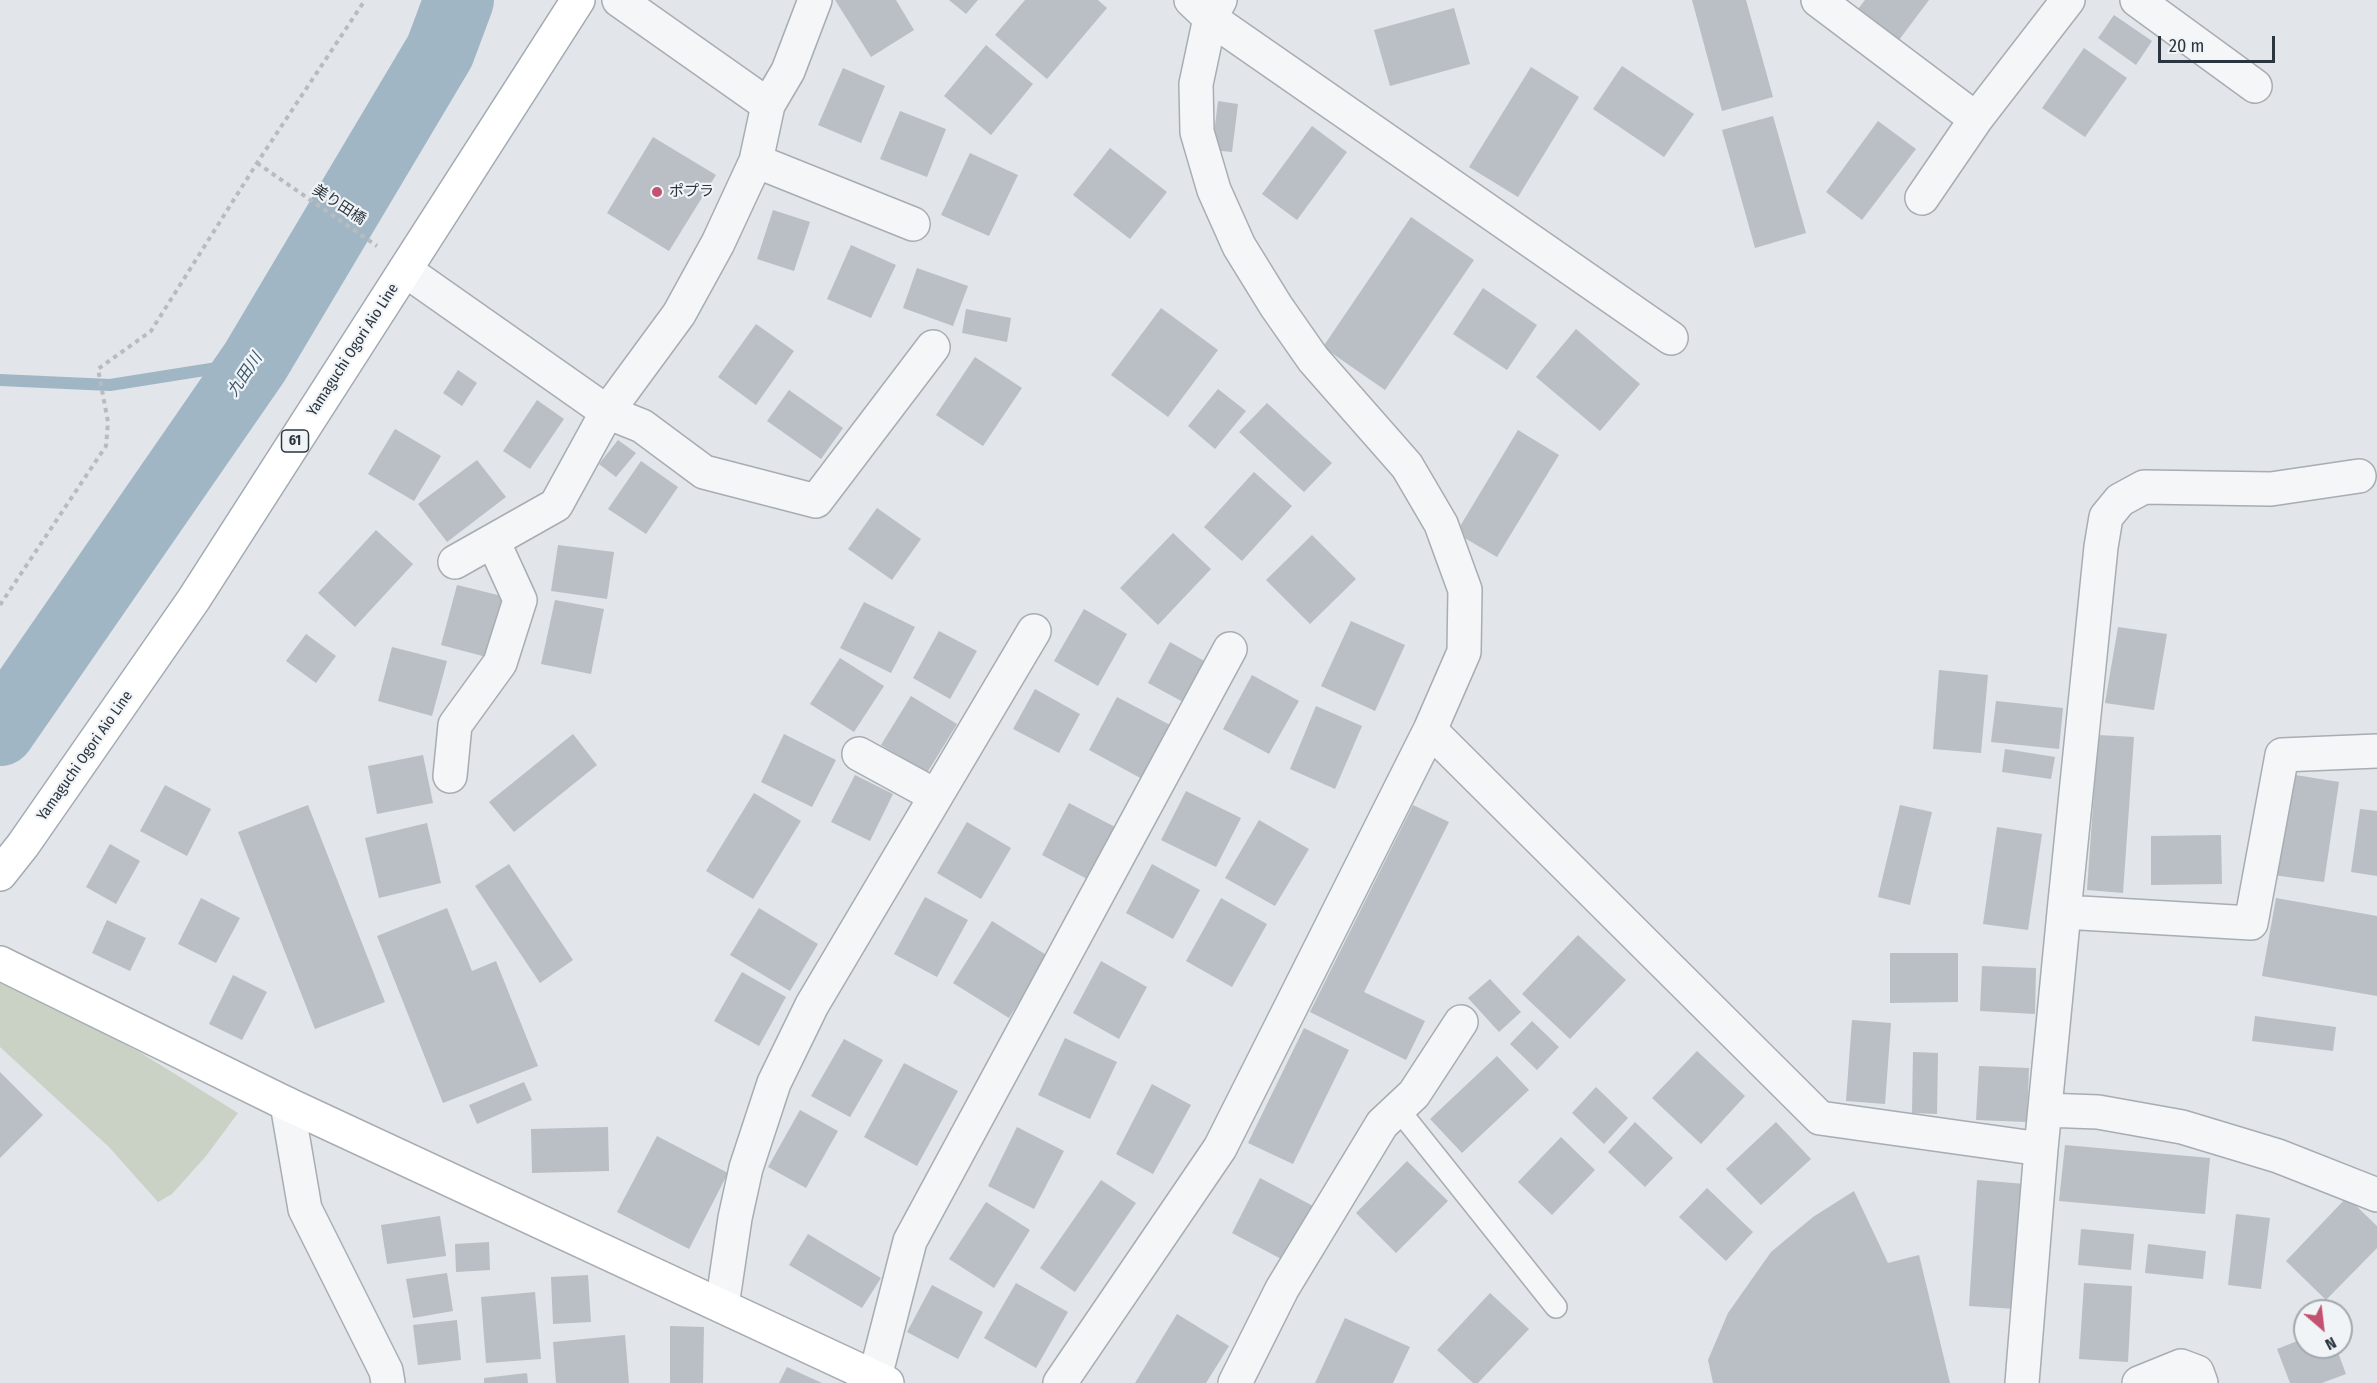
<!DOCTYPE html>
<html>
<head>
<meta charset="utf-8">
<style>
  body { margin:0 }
  #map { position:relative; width:2377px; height:1383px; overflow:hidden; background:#e2e5e9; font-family:"Fira Sans Condensed",sans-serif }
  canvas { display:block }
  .north { position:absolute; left:2293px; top:1299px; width:60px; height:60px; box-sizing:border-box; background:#f1f4f6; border:2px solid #a2a8ad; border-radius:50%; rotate:152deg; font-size:16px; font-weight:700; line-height:24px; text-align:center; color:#2b353f }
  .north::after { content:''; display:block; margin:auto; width:21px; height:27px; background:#c2526f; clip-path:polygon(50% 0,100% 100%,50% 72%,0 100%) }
  .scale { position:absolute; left:2158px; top:36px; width:117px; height:27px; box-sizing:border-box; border:3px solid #2b353f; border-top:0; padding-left:8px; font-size:18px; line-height:21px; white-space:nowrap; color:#2b353f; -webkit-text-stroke:4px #f1f4f6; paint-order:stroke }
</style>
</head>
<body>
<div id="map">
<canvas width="2377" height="1383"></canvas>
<div class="north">N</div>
<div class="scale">20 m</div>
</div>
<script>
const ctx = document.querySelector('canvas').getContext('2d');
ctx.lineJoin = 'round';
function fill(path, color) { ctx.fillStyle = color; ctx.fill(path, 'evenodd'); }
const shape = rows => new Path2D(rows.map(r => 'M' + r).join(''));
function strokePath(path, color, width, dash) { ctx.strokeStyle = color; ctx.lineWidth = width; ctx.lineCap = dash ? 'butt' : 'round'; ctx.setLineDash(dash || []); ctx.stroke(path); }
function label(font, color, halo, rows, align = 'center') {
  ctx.font = font + ' "Fira Sans Condensed","Noto Sans JP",sans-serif'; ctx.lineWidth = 4.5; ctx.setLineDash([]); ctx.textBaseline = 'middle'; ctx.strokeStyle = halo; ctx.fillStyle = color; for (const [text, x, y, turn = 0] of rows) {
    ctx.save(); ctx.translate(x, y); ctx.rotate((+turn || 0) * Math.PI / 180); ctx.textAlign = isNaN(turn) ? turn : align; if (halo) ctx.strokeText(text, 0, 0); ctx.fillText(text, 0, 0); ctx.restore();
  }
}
fill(shape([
  [0,978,141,1053,238,1113,206,1156,172,1194,158,1202,109,1147,0,1047]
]), '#c9d2c4');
strokePath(shape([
  [0,380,110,385,255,362]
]), '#a0b6c5', 12);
strokePath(shape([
  [0,731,255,362,440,51,459,0]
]), '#a0b6c5', 70);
fill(shape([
  [835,0,896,0,914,30,871,57],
  [949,0,978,0,966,14],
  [1025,0,1098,0,1107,8,1047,79,995,35],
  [1692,0,1746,0,1773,97,1722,111],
  [1865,0,1929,0,1899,40,1858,9],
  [1454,8,1470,64,1390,86,1374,30],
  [2114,15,2152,41,2136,65,2098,38],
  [986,45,1033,84,991,135,944,96],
  [2084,48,2127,78,2085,137,2042,108],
  [1622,66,1694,114,1664,157,1593,109],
  [1531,67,1579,97,1518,197,1469,167],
  [843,68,885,86,861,143,818,125],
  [1218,101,1238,104,1232,152,1212,150],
  [900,111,946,129,927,177,880,159],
  [1773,116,1806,233,1755,248,1722,130],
  [1878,121,1916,149,1862,220,1826,192],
  [1312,126,1347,152,1297,220,1262,194],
  [653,137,716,175,669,251,607,213],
  [1110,148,1167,192,1130,239,1073,195],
  [970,153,1018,175,989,236,941,215],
  [773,210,810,222,794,271,757,259],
  [1411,217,1474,260,1385,390,1323,347],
  [851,245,896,265,871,318,827,299],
  [917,268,968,286,953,326,903,308],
  [1483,288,1537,325,1507,370,1453,334],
  [1161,308,1218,350,1168,417,1111,375],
  [966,309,1011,318,1007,342,962,333],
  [756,324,794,351,756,405,718,377],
  [1576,329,1640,384,1600,431,1536,377],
  [975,357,1022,388,983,446,936,415],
  [458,370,477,383,462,406,443,393],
  [1218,389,1246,411,1215,449,1188,426],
  [789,390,843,428,821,459,767,421],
  [537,400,564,419,530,469,503,451],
  [1267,403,1332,463,1304,492,1239,432],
  [395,429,441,456,414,501,368,474],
  [1518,430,1559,455,1497,557,1456,533],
  [618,440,636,453,616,477,599,464],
  [477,460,506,497,447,542,418,504],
  [641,461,678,487,646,534,608,509],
  [1254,472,1292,506,1242,561,1204,527],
  [877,508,921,539,892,580,848,549],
  [376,530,413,564,355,627,318,593],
  [1173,533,1211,569,1158,625,1120,588],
  [1312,535,1356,579,1310,624,1266,580],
  [558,545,614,552,607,599,551,591],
  [457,585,506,597,490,658,441,645],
  [555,600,604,609,591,674,541,664],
  [864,602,915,627,891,673,840,648],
  [1084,609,1127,634,1098,686,1054,661],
  [1351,621,1405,645,1375,711,1321,686],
  [2118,627,2167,634,2154,710,2105,703],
  [939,631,977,651,950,699,913,678],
  [306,634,336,656,316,683,286,661],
  [1170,642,1208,663,1185,703,1148,683],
  [392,647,447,661,432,716,378,701],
  [840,658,884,686,854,732,810,704],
  [1939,670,1988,675,1981,753,1933,749],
  [1252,675,1299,701,1269,754,1223,729],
  [1035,689,1080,714,1059,753,1013,729],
  [911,696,957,724,927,773,881,745],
  [1117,697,1172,726,1144,780,1089,750],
  [1996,701,2063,708,2059,749,1991,742],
  [1316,706,1362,726,1335,789,1290,769],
  [573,734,597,765,514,832,489,802],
  [784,734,836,760,812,807,761,782],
  [2098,735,2134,737,2123,893,2087,890],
  [2005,749,2055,757,2051,779,2002,772],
  [423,755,433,803,377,814,368,766],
  [2289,774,2339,782,2324,882,2273,875],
  [855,775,893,794,870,841,831,822],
  [165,785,211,809,187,856,140,831],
  [1186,791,1241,818,1216,867,1161,840],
  [754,793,801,821,753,899,706,871],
  [1069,803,1117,828,1089,880,1042,855],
  [308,805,385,1002,315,1029,238,832],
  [1413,805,1449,822,1364,992,1425,1021,1406,1060,1310,1012],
  [1900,805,1932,812,1910,905,1878,897],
  [2360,809,2377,811,2377,876,2351,872],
  [1259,820,1309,849,1275,906,1225,878],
  [967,822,1011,848,981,899,937,873],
  [427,823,441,883,379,898,365,838],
  [1997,827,2042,834,2028,930,1983,924],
  [2221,835,2222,884,2151,885,2151,836],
  [110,844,140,861,116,904,86,887],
  [509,864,573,960,540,983,475,886],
  [1152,864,1200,890,1173,939,1126,913],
  [925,897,968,920,937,977,894,954],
  [201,898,240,918,216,963,178,944],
  [1221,898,1267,924,1232,987,1186,961],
  [2276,898,2377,916,2377,996,2262,976],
  [447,908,472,971,496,961,538,1066,443,1103,377,936],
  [759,908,818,944,790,991,730,955],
  [107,920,146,938,130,971,92,953],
  [992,921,1048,956,1009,1018,953,983],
  [1578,935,1626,980,1570,1039,1522,994],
  [1890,953,1958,953,1958,1002,1890,1003],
  [1101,961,1147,987,1119,1039,1073,1013],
  [1982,966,2036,968,2035,1014,1980,1011],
  [742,972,786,997,759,1046,714,1021],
  [233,975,267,992,242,1040,209,1024],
  [1490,979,1521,1012,1499,1032,1468,998],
  [2255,1016,2336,1027,2333,1051,2252,1041],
  [1852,1020,1891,1023,1885,1104,1846,1101],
  [1532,1021,1559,1047,1537,1070,1510,1044],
  [1304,1028,1349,1050,1293,1164,1248,1143],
  [1065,1038,1117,1062,1090,1119,1038,1095],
  [844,1039,883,1060,850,1117,811,1096],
  [1697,1051,1745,1096,1701,1144,1652,1098],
  [1913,1052,1938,1053,1937,1114,1912,1113],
  [1497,1056,1529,1090,1462,1153,1430,1119],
  [904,1063,958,1091,917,1166,864,1137],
  [1979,1066,2029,1068,2027,1122,1976,1120],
  [0,1072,43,1115,0,1158],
  [524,1082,532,1100,477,1124,469,1105],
  [1152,1084,1191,1105,1153,1174,1116,1154],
  [1596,1087,1628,1118,1604,1144,1572,1113],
  [800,1110,838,1131,806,1188,768,1167],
  [1635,1122,1673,1158,1645,1187,1608,1152],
  [1776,1122,1811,1159,1761,1205,1726,1169],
  [608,1127,609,1171,532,1173,531,1129],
  [1017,1127,1064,1151,1034,1209,988,1186],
  [657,1136,728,1173,689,1249,617,1212],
  [1561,1137,1595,1170,1552,1215,1518,1182],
  [2065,1145,2210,1158,2205,1214,2059,1201],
  [1407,1161,1448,1201,1396,1253,1356,1213],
  [1260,1178,1315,1207,1287,1262,1232,1233],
  [1101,1180,1136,1203,1075,1292,1040,1268],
  [1977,1180,2025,1184,2016,1309,1969,1306],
  [1707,1188,1753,1232,1726,1261,1679,1217],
  [1854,1191,1888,1263,1919,1255,1950,1383,1713,1383,1708,1360,1728,1313,1771,1252,1813,1217],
  [2347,1197,2377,1226,2377,1248,2326,1300,2286,1261],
  [986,1202,1030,1230,994,1288,949,1259],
  [2236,1214,2270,1218,2261,1289,2228,1285],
  [440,1216,446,1256,387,1264,381,1225],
  [2081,1229,2134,1234,2131,1270,2078,1265],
  [808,1234,881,1278,862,1308,789,1265],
  [489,1242,490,1270,456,1272,455,1244],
  [2148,1244,2206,1251,2203,1279,2145,1273],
  [447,1273,453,1311,413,1318,406,1279],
  [588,1275,591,1322,553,1324,551,1277],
  [1016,1283,1068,1312,1036,1368,984,1338],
  [2084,1283,2132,1286,2128,1362,2079,1359],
  [932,1285,983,1312,958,1359,907,1332],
  [535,1292,541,1359,486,1363,481,1297],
  [1490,1293,1529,1329,1478,1383,1473,1383,1437,1350],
  [1177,1314,1229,1346,1206,1383,1135,1383],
  [1345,1318,1410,1347,1393,1383,1315,1383],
  [457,1320,461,1360,418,1365,413,1325],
  [670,1326,704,1327,703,1383,670,1383],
  [625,1335,629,1383,556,1383,553,1342],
  [2305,1338,2305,1347,2336,1347,2346,1374,2322,1383,2290,1383,2277,1349],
  [787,1367,822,1383,779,1383],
  [527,1373,528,1383,484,1383,484,1378]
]), '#b9bfc5');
const lane = shape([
  [1398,1109,1556,1307]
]);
const street = shape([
  [1191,0,1210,18,1671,338],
  [1818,0,1976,119],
  [2137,0,2255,86],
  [768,105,788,71,815,0],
  [756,161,913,224],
  [1922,198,1976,119,2068,0],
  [405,270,607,412,642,426,704,472,816,501,933,347],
  [455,562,556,505,607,412,679,314,718,243,756,161,768,105,619,0],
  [1430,730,1820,1118,2041,1149],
  [859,754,936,796],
  [450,776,455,725,500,663,520,600,493,541],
  [2064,912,2101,547,2106,517,2120,500,2144,487,2271,489,2359,476],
  [287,1104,305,1209,386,1371,388,1383],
  [2045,1110,2098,1112,2182,1127,2278,1156,2377,1195],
  [722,1306,735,1218,746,1168,774,1083,812,1005,1034,631],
  [875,1377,910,1241,1230,649],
  [1060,1383,1220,1148,1430,730,1464,652,1465,590,1441,524,1407,466,1313,359,1276,306,1239,246,1214,190,1197,132,1196,84,1210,18,1220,0],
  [1235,1383,1282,1289,1382,1124,1414,1094,1461,1022],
  [2022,1383,2041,1149,2064,912,2251,923,2282,755,2377,751],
  [2139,1383,2181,1366,2197,1372,2201,1383]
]);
const secondary = shape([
  [0,963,287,1104,887,1383]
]);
const primary = shape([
  [0,874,23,845,194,599,578,0]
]);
strokePath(lane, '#a7adb3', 24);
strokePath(street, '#a7adb3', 36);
strokePath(secondary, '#a7adb3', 36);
strokePath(primary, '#a2abb3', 36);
strokePath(shape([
  [257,163,377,246],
  [0,605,106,446,108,422,98,369,151,331,257,163,365,0]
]), '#b8bcc0', 4, [4.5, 4.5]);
strokePath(lane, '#f4f6f7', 21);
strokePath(street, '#f4f6f7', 33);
strokePath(secondary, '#fff', 33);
strokePath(primary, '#fff', 33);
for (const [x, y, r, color] of [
  [657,192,6,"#c2526f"]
]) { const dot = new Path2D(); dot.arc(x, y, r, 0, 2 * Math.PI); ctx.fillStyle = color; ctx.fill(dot); strokePath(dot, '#f1f4f6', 2); }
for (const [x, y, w] of [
  [295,441,27]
]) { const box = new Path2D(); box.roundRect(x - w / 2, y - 11, w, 22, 4.5); ctx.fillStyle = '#f1f4f6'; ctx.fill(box); strokePath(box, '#2b353f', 1.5); }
label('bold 14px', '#2b353f', null, [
  ["61",295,441]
]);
label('15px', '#2b353f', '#f1f4f6', [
  ["ポプラ",669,192]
], 'left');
label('15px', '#2b353f', '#f1f4f6', [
  ["美り田橋",339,205,33],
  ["Yamaguchi Ogori Aio Line",353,350,-57],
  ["Yamaguchi Ogori Aio Line",85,756,-55]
]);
label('italic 16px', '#39576f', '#f1f4f6', [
  ["九田川",245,375,-56]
]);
</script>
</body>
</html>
